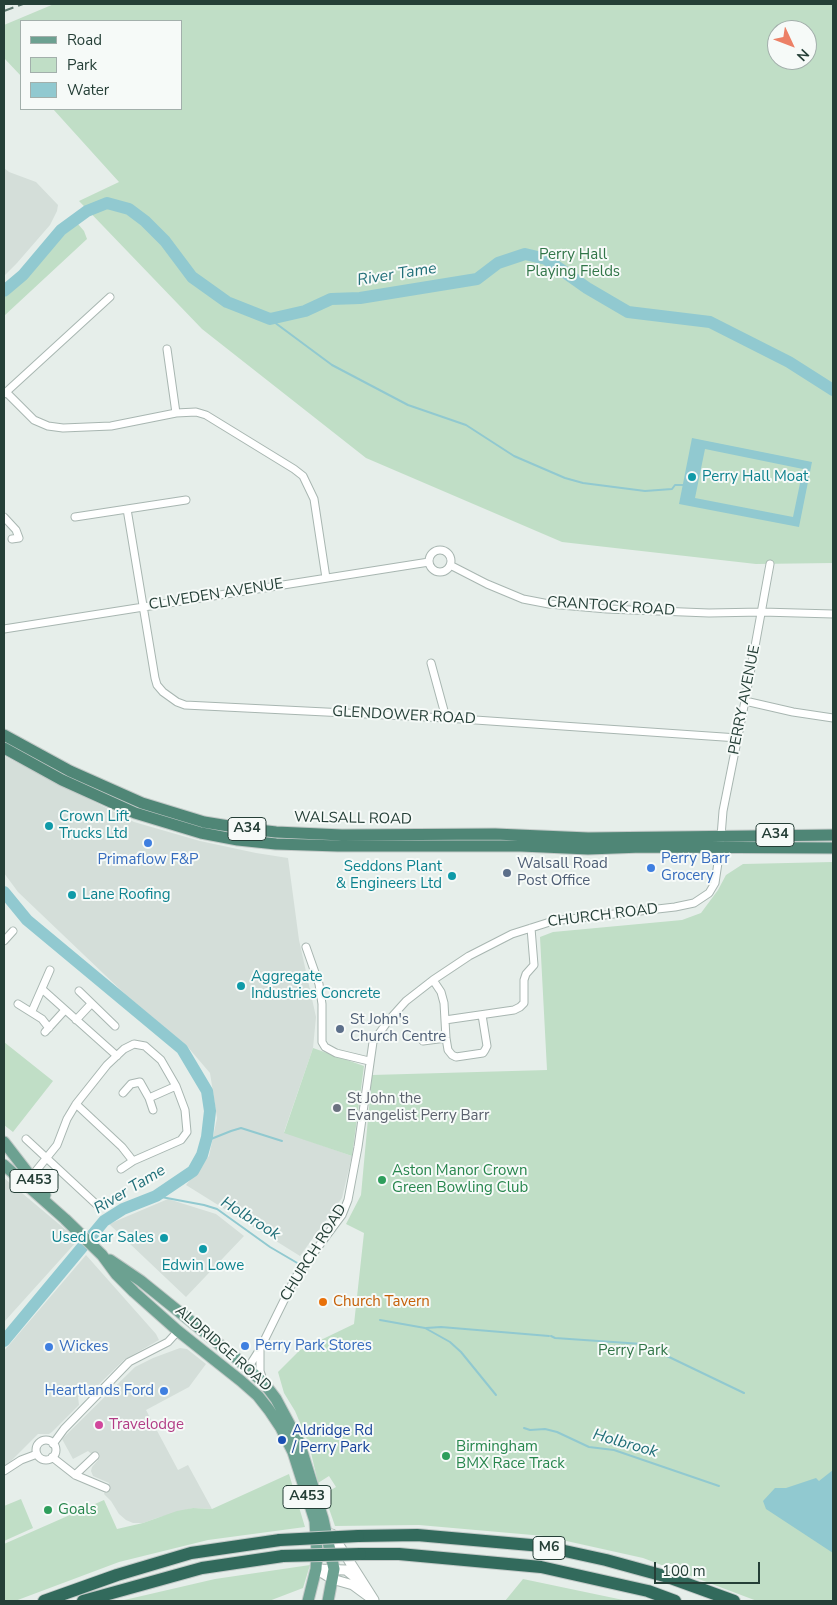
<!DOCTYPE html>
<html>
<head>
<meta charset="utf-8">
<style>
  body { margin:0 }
  #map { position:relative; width:837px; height:1605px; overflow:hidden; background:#e6eeea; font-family:"Nunito Sans",sans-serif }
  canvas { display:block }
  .frame { position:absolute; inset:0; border:5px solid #253f37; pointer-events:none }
  .legend { position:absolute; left:20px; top:20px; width:162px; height:90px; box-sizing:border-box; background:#f6faf8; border:1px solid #a2afab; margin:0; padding:6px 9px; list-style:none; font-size:15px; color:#253f37 }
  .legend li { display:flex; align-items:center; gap:10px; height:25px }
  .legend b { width:25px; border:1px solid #a2afab }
  .north { position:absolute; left:767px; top:20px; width:50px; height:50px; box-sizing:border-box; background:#f6faf8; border:1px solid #a2afab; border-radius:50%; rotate:133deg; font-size:14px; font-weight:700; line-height:20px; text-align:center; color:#253f37 }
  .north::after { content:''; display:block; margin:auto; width:18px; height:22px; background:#ec8066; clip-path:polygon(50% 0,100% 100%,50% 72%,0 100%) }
  .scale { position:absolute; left:654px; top:1562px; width:106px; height:22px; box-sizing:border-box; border:2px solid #253f37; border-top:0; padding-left:6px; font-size:15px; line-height:18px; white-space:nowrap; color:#253f37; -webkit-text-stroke:4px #f6faf8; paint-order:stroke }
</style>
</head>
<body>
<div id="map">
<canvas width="837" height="1605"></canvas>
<div class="frame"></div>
<ul class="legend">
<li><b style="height:6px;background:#6ca191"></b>Road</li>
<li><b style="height:14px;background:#c0dec6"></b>Park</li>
<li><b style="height:14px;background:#91c9d0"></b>Water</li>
</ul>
<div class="north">N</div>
<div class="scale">100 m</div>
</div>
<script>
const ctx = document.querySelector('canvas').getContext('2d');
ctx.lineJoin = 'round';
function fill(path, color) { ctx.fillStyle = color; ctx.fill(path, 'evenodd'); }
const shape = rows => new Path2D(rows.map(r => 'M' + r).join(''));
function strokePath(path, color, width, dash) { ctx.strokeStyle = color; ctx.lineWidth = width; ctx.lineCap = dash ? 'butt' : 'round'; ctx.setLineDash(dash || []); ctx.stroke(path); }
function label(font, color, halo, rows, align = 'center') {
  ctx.font = font + ' "Nunito Sans",sans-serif'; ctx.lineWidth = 4; ctx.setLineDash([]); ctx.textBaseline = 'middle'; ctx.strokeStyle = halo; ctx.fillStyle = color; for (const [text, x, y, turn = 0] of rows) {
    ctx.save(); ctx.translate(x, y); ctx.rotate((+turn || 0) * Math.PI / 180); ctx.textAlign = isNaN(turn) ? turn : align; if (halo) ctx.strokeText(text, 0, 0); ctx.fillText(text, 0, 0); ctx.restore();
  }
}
fill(shape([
  [4,168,9,172,36,182,58,205,57,211,50,225,17,263,4,276],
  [4,756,134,822,200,841,256,853,288,858,299,940,316,1017,313,1048,284,1132,352,1156,342,1198,300,1256,186,1185,209,1156,217,1118,210,1073,186,1045,127,996,18,892,4,873],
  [4,1178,78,1240,4,1322],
  [168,1199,216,1214,244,1236,186,1297,109,1224],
  [86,1255,156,1334,159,1340,124,1360,91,1392,84,1391,78,1397,79,1405,52,1432,49,1434,38,1434,4,1468,4,1351],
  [180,1348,187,1349,206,1364,189,1387,146,1410,178,1470,188,1465,212,1509,193,1508,157,1518,143,1523,133,1523,126,1520,119,1514,111,1501,104,1494,109,1483,93,1476,91,1471,92,1467,98,1460,88,1451,73,1459,62,1439,135,1367,153,1358]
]), '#d4ded9');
fill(shape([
  [54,4,833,4,833,563,756,564,562,542,366,458,202,329,79,201,119,182,53,109,181,109,181,21,21,21,21,76,4,58,4,25],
  [777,30,807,30,807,60,777,60],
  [78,224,84,231,87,239,4,316,4,298,46,256,62,236],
  [833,862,833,1601,757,1601,643,1558,544,1536,419,1525,335,1526,324,1494,336,1487,329,1476,318,1483,309,1444,295,1411,284,1393,278,1372,300,1350,354,1324,364,1233,346,1224,361,1195,372,1075,547,1070,540,937,553,932,682,920,701,913,718,890,726,875,743,864],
  [4,1042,53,1081,13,1132,4,1125],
  [313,1048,364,1066,352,1156,284,1133],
  [289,1474,305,1527,208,1540,119,1562,15,1601,4,1601,4,1544,104,1500,117,1529,143,1523,177,1511,193,1508,212,1509],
  [21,1499,33,1528,4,1541,4,1506],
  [310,1565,303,1588,269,1601,221,1601,221,1600,215,1601,120,1601,215,1579],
  [523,1579,628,1601,505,1601]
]), '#c0dec6');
fill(shape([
  [692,438,812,462,799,527,679,504],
  [705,449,803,469,793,517,695,498],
  [833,1470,833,1553,766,1509,763,1501,775,1488,786,1488,816,1478,819,1481]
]), '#91c9d0');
strokePath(shape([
  [270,319,332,365,408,405,466,425,514,456,565,478,583,483,645,491,672,489,675,485,683,485],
  [206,1141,231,1131,241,1128,282,1141],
  [156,1196,204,1205,217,1209,270,1247,299,1264],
  [380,1320,425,1328,450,1342,461,1352,496,1395],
  [426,1328,441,1327,549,1336],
  [551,1336,555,1338,642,1344,744,1393],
  [524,1428,530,1430,545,1429,557,1432,589,1447,614,1450,719,1486]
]), '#91c9d0', 2);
strokePath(shape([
  [4,291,23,275,61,230,87,211,107,203,129,209,145,221,165,241,192,277,227,302,270,319,305,311,331,299,360,298,477,279,498,263,525,254,546,259,587,288,628,312,710,322,789,362,833,390],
  [4,892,27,920,182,1049,207,1091,210,1111,207,1137,202,1155,193,1171,156,1196,123,1209,104,1221,4,1341]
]), '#91c9d0', 12);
const minor = shape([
  [167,349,176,413],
  [6,392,34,420,48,426,63,428,111,426,176,413,196,412,206,415,294,469,303,476,314,499,326,578],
  [4,394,110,297],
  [127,509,155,678,157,685,163,692,177,702,185,705,446,718,738,738],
  [4,517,16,530,19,538,12,539],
  [75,517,186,500],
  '429 561a11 11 0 1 1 22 0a11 11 0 1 1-22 0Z',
  [450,565,487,584,523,599,549,604,607,609,709,613,762,612,833,614],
  [4,629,429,562],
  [431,663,446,718],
  [745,701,793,712,833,718],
  [4,941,13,931],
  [306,947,319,984,322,1004,322,1042,325,1047,336,1053,369,1061],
  [433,980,441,992,444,1003,446,1038,448,1050,452,1055,456,1057,483,1053,485,1050,487,1046,482,1015],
  [42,989,117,1056],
  [79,991,115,1026],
  [18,1004,42,1019,49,1028],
  [32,1011,50,970],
  [76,1020,91,1004],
  [445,1020,514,1010,520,1007,524,1003,524,980,526,974,534,965,531,928],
  [45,1032,65,1010],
  [423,1041,446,1038],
  [123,1093,131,1084,140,1082,149,1098,176,1086],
  [149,1098,153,1110],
  [76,1104,122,1147,133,1161],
  [26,1139,96,1204],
  [31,1177,57,1145,67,1119,76,1104,107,1065,124,1049,134,1044,145,1046,161,1060,176,1086,185,1110,187,1132,181,1140,133,1161,121,1169],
  [260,1349,260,1371,263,1380],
  [248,1368,260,1349,295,1278,342,1215,348,1200,358,1147,373,1042,388,1021,406,1001,433,980,469,956,512,934,531,928,553,921,675,907,694,903,709,893,715,883,720,849,723,811,745,701,770,564],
  '36 1450a10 10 0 1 1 20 0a10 10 0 1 1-20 0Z',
  [53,1444,64,1429,129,1362,168,1342,178,1331],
  [52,1457,75,1475,106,1488],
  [4,1471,21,1460,37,1454],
  [75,1475,95,1456]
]);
const tertiary = shape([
  [332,1534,374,1600],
  [316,1569,332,1579,353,1585,368,1596],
  [316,1569,346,1570,357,1579]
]);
const primary = shape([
  [4,1142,45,1195],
  [4,1165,65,1219,102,1255,116,1274,134,1292,178,1331,241,1381,258,1396,269,1410,281,1428,293,1452,315,1521,317,1553,316,1569,308,1601],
  [110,1260,141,1281,235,1357,264,1383,276,1399,299,1442,323,1519,334,1569,328,1601]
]);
const trunk = shape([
  [4,735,70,771,142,803,204,822,241,828,276,832,342,835,495,834,588,838,833,835],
  [4,748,62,780,135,813,201,833,238,840,276,844,338,846,521,846,588,849,642,847,833,848]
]);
const motorway = shape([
  [358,1536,417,1535,542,1546,606,1560,668,1577,734,1601],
  [360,1554,399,1554,541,1567,648,1591,675,1601],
  [44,1601,117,1575,191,1553,280,1540],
  [83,1601,202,1568,283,1556]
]);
strokePath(minor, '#a8b6b1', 9);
strokePath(tertiary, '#a8b6b1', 11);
strokePath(primary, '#c2c9c7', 13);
strokePath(trunk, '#c2c9c7', 13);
strokePath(motorway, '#c2c9c7', 14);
strokePath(minor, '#fff', 7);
strokePath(tertiary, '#fff', 9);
strokePath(primary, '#6ca191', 11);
strokePath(trunk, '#4f8676', 11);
strokePath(motorway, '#326a5c', 12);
strokePath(shape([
  [4,11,23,4]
]), '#607b72', 2, [10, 5]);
const motorwayBridge = shape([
  [280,1540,358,1536],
  [283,1556,360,1554]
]);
strokePath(motorwayBridge, '#c2c9c7', 14, []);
strokePath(motorwayBridge, '#326a5c', 12);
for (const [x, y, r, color] of [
  [692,477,5,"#0f9aa8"],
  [49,826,5,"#0f9aa8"],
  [148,843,5,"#3f7fe0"],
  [651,868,5,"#3f7fe0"],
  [507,873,5,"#5c6f8a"],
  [452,876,5,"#0f9aa8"],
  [72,895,5,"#0f9aa8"],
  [241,986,5,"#0f9aa8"],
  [340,1029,5,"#5c6f8a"],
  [337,1108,5,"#6b7280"],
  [382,1180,5,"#2e9e5b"],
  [164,1238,5,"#0f9aa8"],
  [203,1249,5,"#0f9aa8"],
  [323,1302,5,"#e8710a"],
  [245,1346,5,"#3f7fe0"],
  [49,1347,5,"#3f7fe0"],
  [164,1391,5,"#3f7fe0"],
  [99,1425,5,"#d1479c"],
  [282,1440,5,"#1a4fb4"],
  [446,1456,5,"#2e9e5b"],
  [48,1510,5,"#2e9e5b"]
]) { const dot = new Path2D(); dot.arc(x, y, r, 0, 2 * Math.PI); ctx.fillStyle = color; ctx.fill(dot); strokePath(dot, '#f6faf8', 2); }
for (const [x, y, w] of [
  [247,829,38],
  [775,835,38],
  [34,1181,48],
  [307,1497,48],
  [549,1548,32]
]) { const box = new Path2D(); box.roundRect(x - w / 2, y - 11.5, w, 23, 4); ctx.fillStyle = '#f6faf8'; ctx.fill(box); strokePath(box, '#253f37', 1); }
label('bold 14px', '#253f37', null, [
  ["A34",247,829],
  ["A34",775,835],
  ["A453",34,1181],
  ["A453",307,1497],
  ["M6",549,1548]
]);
label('15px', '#317548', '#f6faf8', [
  ["Perry Hall",573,255],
  ["Playing Fields",573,272],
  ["Perry Park",633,1351]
]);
label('15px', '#0d838f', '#f6faf8', [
  ["Perry Hall Moat",702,477],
  ["Crown Lift",59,817],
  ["Trucks Ltd",59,834],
  ["Seddons Plant",442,867,"right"],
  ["& Engineers Ltd",442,884,"right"],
  ["Lane Roofing",82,895],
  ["Aggregate",251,977],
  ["Industries Concrete",251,994],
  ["Used Car Sales",154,1238,"right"],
  ["Edwin Lowe",203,1266,"center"]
], 'left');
label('15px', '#253f37', '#f6faf8', [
  ["CLIVEDEN AVENUE",216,595,-9],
  ["CRANTOCK ROAD",611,607,4],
  ["PERRY AVENUE",745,700,-79],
  ["GLENDOWER ROAD",404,716,3],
  ["WALSALL ROAD",353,819,1],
  ["CHURCH ROAD",603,916,-7],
  ["CHURCH ROAD",314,1253,-58],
  ["ALDRIDGE ROAD",223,1349,41]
]);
label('15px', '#366cbe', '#f6faf8', [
  ["Perry Barr",661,859],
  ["Grocery",661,876],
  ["Primaflow F&P",148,860,"center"],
  ["Perry Park Stores",255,1346],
  ["Wickes",59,1347],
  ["Heartlands Ford",154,1391,"right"]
], 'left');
label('15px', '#4e5e75', '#f6faf8', [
  ["Walsall Road",517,864],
  ["Post Office",517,881],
  ["St John's",350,1020],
  ["Church Centre",350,1037]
], 'left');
label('15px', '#5b616d', '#f6faf8', [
  ["St John the",347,1099],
  ["Evangelist Perry Barr",347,1116]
], 'left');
label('15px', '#27864d', '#f6faf8', [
  ["Aston Manor Crown",392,1171],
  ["Green Bowling Club",392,1188],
  ["Birmingham",456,1447],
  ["BMX Race Track",456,1464],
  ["Goals",58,1510]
], 'left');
label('15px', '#c56008', '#f6faf8', [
  ["Church Tavern",333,1302]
], 'left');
label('15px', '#b23c85', '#f6faf8', [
  ["Travelodge",109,1425]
], 'left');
label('15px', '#164399', '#f6faf8', [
  ["Aldridge Rd",292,1431],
  ["/ Perry Park",292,1448]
], 'left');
label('italic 16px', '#216f79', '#f6faf8', [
  ["River Tame",397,275,-9],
  ["River Tame",130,1190,-31],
  ["Holbrook",250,1219,32],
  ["Holbrook",625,1444,16]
]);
</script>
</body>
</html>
